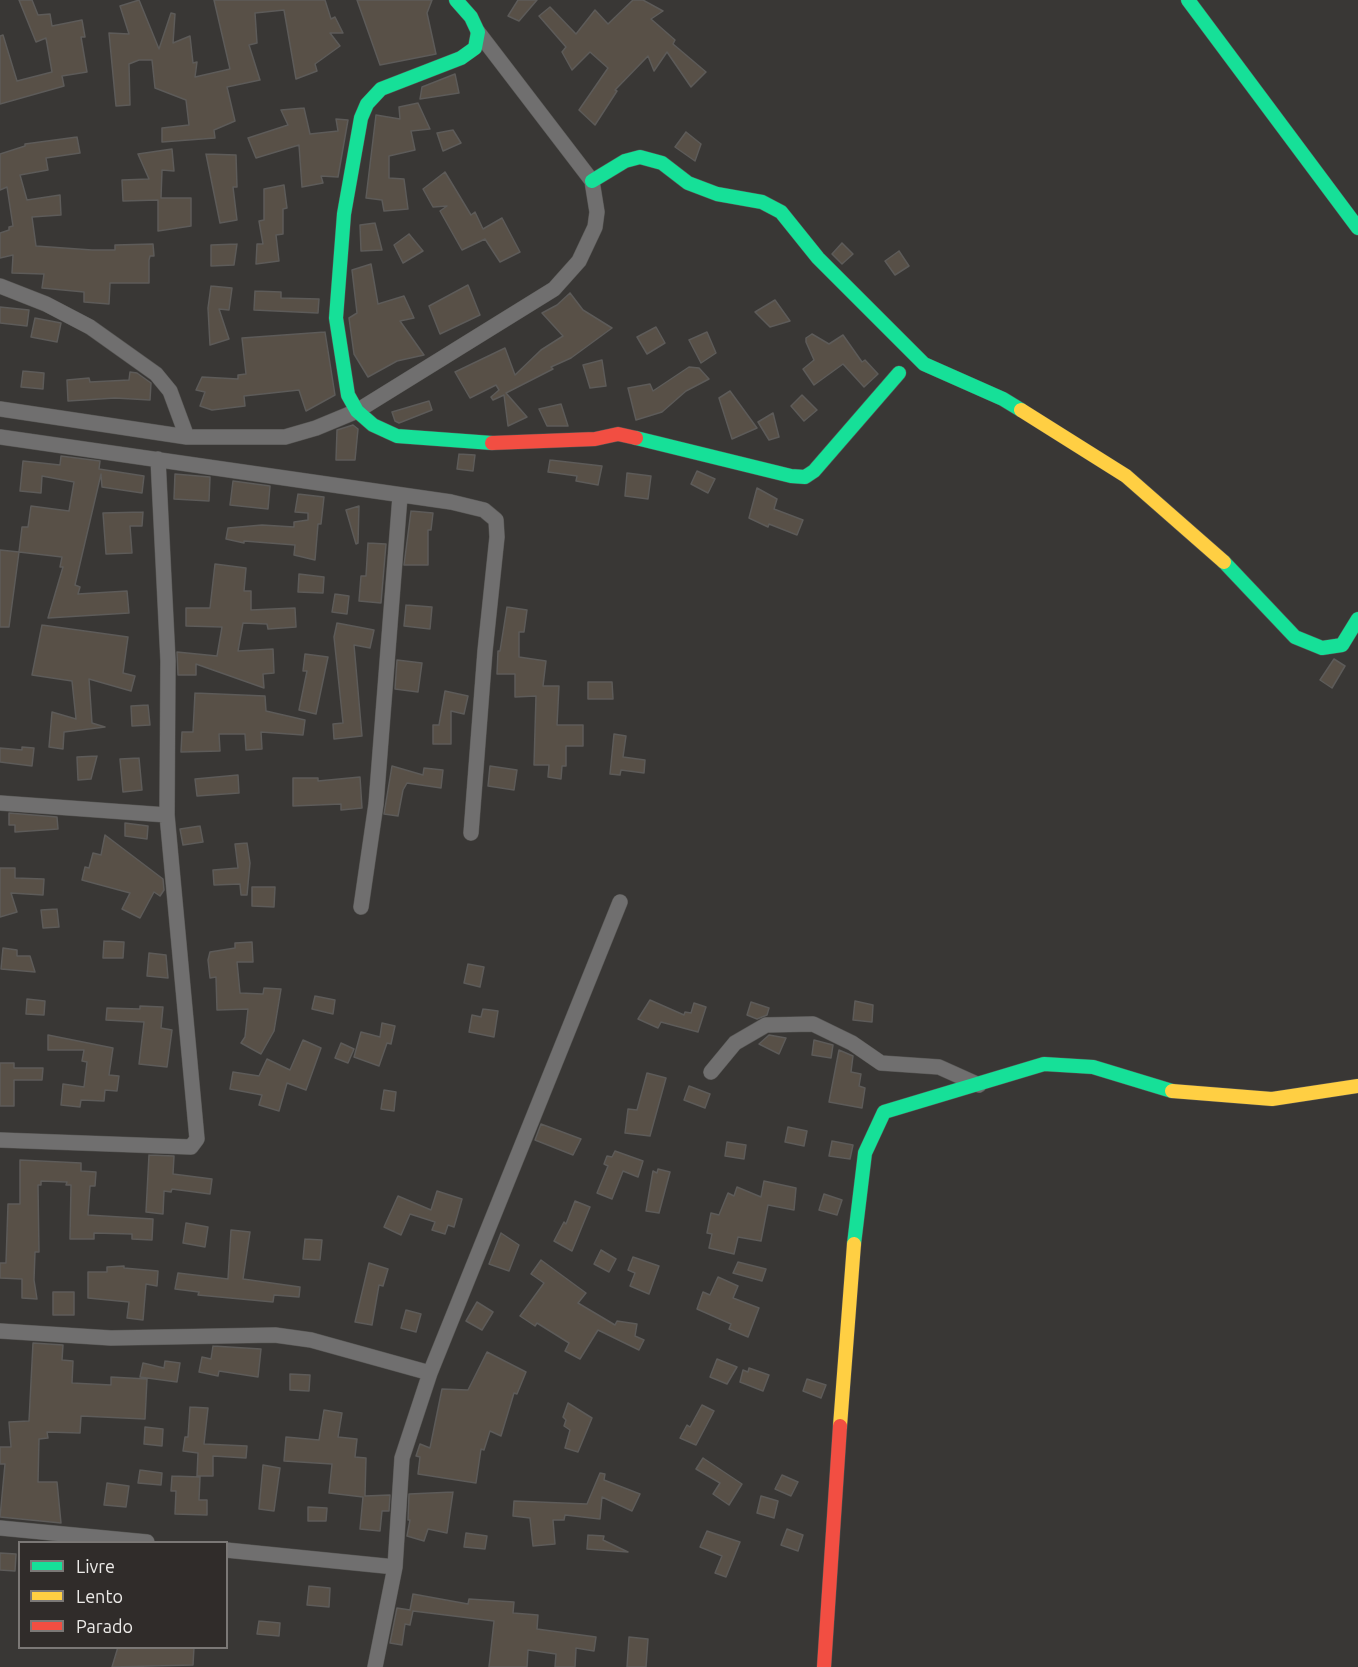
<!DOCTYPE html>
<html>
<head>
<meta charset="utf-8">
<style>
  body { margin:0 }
  #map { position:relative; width:1358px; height:1667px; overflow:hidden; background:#393735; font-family:Ubuntu,sans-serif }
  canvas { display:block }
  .legend { position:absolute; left:18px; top:1541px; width:210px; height:108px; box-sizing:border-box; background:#302c2a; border:2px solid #7b7876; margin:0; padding:8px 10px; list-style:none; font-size:18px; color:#eceae8 }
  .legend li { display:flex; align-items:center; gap:12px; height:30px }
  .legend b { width:30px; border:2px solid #7b7876 }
</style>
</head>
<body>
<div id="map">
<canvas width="1358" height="1667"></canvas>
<ul class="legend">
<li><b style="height:8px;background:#16e098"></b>Livre</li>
<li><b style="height:8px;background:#ffcf43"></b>Lento</li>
<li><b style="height:8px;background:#f24e42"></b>Parado</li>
</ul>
</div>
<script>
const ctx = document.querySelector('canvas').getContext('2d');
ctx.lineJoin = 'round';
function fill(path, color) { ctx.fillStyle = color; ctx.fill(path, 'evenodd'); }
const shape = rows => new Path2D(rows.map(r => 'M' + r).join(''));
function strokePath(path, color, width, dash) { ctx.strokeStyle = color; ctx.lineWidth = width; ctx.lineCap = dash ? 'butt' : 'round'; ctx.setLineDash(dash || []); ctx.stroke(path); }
const building = shape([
  [19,0,32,0,38,15,50,14,52,26,82,20,85,37,81,37,87,72,62,76,64,86,0,104,0,36,3,35,17,81,52,72,46,38,36,42,19,0],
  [139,0,159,49,171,13,175,14,173,43,190,36,193,63,197,62,195,77,230,69,214,0,325,0,331,19,335,17,343,33,330,33,340,46,315,64,317,71,296,79,284,10,255,13,257,43,249,45,260,80,227,87,235,121,214,130,215,138,162,142,162,128,189,125,186,100,155,88,152,60,139,60,129,64,130,105,116,106,109,33,129,34,120,6,139,0],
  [357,0,432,0,427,13,436,54,380,65,357,0],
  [518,0,537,0,519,21,508,16,518,0],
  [633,0,643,0,663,11,651,19,675,40,673,44,706,72,691,87,667,52,654,71,648,56,615,90,617,91,595,125,579,110,608,68,590,52,572,70,562,52,566,47,539,16,550,7,576,34,595,10,608,24,633,0],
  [455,74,459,93,420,99,422,87,455,74],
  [418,103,430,129,411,131,415,150,389,156,389,178,404,179,408,209,384,211,382,200,366,198,376,115,400,119,399,107,418,103],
  [304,108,310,134,338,131,336,119,348,120,338,177,321,176,323,183,302,187,299,145,256,158,248,138,288,125,281,110,304,108],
  [453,130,461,143,443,151,437,133,453,130],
  [686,132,701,144,695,161,675,147,686,132],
  [77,137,80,153,46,158,48,170,20,175,27,200,60,195,61,215,32,217,36,246,92,250,115,250,115,245,153,244,154,256,150,256,149,260,149,283,110,283,109,304,84,302,84,292,42,288,44,274,12,273,13,255,0,258,0,233,9,230,9,227,13,226,7,187,0,190,0,154,25,146,25,144,77,137],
  [172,149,174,171,162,170,161,198,191,198,191,226,158,231,158,200,123,201,122,180,149,179,138,154,172,149],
  [206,154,236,155,237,187,233,187,237,220,220,223,206,154],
  [445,172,471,215,475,212,483,229,502,218,520,252,500,262,485,239,462,250,440,211,447,206,433,207,423,189,445,172],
  [284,185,287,208,283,209,283,234,276,235,279,261,256,264,257,244,263,244,259,221,264,220,264,189,284,185],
  [375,223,382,250,361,251,360,225,375,223],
  [409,234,423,251,403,263,394,245,409,234],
  [842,243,853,254,842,264,832,254,842,243],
  [237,244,234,265,211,266,211,245,237,244],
  [899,251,909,266,895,275,885,261,899,251],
  [371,264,378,304,404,296,414,318,400,321,424,355,397,361,368,377,354,354,349,318,357,313,352,270,371,264],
  [468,285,480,315,440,334,429,306,468,285],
  [211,286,232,288,229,310,219,309,229,339,210,345,208,308,211,286],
  [255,291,281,292,281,298,319,299,318,313,254,310,255,291],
  [570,293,583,310,612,328,571,358,551,367,553,369,506,393,527,417,508,426,504,395,493,400,491,397,499,390,496,385,470,398,455,372,505,348,515,375,541,350,563,336,542,313,557,305,570,293],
  [775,300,790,321,770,327,755,312,775,300],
  [0,307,29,310,27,326,0,323,0,307],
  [35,318,61,323,57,342,31,337,35,318],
  [656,327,665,343,647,354,637,337,656,327],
  [325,332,335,395,306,411,299,390,244,396,245,406,212,410,200,406,205,392,196,390,202,377,238,379,238,375,246,374,242,338,325,332],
  [707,332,716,353,701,363,689,340,707,332],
  [812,334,829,344,843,335,862,362,865,360,878,374,864,387,843,364,814,385,803,369,814,360,806,342,806,338,812,334],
  [602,360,606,386,590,388,583,365,602,360],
  [689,367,699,368,709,379,686,391,662,412,636,420,628,388,650,384,653,391,689,367],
  [23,371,44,373,43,389,21,387,23,371],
  [130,372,137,373,151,383,150,400,115,398,68,401,67,380,89,378,90,382,129,380,130,372],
  [730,391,757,428,732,439,719,398,730,391],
  [802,395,817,410,804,421,791,406,802,395],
  [429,401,432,410,399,423,395,421,392,412,429,401],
  [561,404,568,426,547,426,539,409,561,404],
  [773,413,779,437,769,440,758,422,773,413],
  [353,425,358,429,355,460,336,460,337,430,353,425],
  [459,454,475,455,473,471,457,469,459,454],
  [61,456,100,461,99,469,144,476,142,493,102,487,101,474,75,585,80,587,78,594,127,591,129,613,48,618,63,567,60,567,62,557,19,552,22,527,28,527,31,506,69,511,74,482,42,476,41,493,20,491,23,461,60,465,61,456],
  [550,460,602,466,598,485,576,481,577,476,548,472,550,460],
  [697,471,715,479,708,493,691,484,697,471],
  [627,473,651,476,648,499,625,496,627,473],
  [175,474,210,477,209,501,174,499,175,474],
  [233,481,270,486,268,509,230,505,233,481],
  [757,488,777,499,774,509,803,520,797,535,769,524,768,527,749,518,757,488],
  [298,494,324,497,321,524,318,524,315,560,294,555,295,545,244,541,244,543,226,539,228,528,262,525,294,527,294,522,308,520,308,513,295,512,298,494],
  [359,506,358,543,356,544,346,510,359,506],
  [411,511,433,513,431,530,428,530,428,565,404,565,411,511],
  [143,512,142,526,130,526,132,553,106,554,103,513,143,512],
  [368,543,386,544,381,603,359,601,361,576,366,576,368,543],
  [0,550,19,552,9,627,0,627,0,550],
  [215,564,246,568,244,591,251,591,251,610,295,608,296,627,268,629,267,624,243,623,238,651,273,649,274,673,263,674,264,688,196,664,196,675,178,675,177,652,217,656,222,627,186,626,186,608,210,608,215,564],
  [299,574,324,577,323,593,298,592,299,574],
  [335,594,349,596,347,614,332,612,335,594],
  [406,605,432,607,430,629,404,626,406,605],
  [507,607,527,610,524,632,519,632,519,657,546,661,543,686,559,686,557,725,583,725,583,746,566,746,566,766,562,766,561,779,548,777,549,765,534,765,536,696,515,697,515,674,497,674,498,651,500,651,507,607],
  [337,623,374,630,370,648,354,645,362,736,334,739,333,724,343,723,334,637,337,623],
  [42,625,128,637,123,673,135,676,131,691,89,679,92,723,105,727,64,732,63,749,49,747,52,712,76,719,72,681,32,675,42,625],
  [305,654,328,657,316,714,299,710,307,671,303,671,305,654],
  [1334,659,1345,666,1332,688,1320,680,1334,659],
  [397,660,422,663,418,692,395,689,397,660],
  [588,682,612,682,613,699,588,699,588,682],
  [445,691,468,696,464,714,451,711,451,744,433,744,433,725,439,725,445,691],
  [195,693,265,696,266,711,305,720,303,735,261,732,262,749,246,750,245,734,219,734,220,751,181,752,182,732,193,732,195,693],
  [148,705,150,725,132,726,131,706,148,705],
  [614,734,626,736,623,757,645,760,644,773,621,770,620,775,610,774,614,734],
  [22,747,34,748,32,766,0,762,0,748,22,750,22,747],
  [97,756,91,779,78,780,77,757,97,756],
  [139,758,142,790,123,792,120,759,139,758],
  [392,766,423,775,424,768,443,770,441,788,407,783,403,790,398,816,384,814,392,766],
  [490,766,517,770,514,790,488,786,490,766],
  [238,775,239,793,197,796,195,779,238,775],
  [360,777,362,808,341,810,341,804,293,806,293,778,318,778,318,781,360,777],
  [9,813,57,817,58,829,15,832,15,825,9,825,9,813],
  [125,823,148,826,147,839,125,836,125,823],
  [200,826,203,842,183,845,180,829,200,826],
  [105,835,163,879,164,890,160,896,154,892,140,918,122,909,130,893,82,880,85,867,89,868,93,853,101,855,105,835],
  [247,843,250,863,247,895,241,895,240,884,214,885,213,870,238,868,235,844,247,843],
  [0,868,15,868,15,878,44,879,43,895,11,893,17,912,0,917,0,868],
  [252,887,275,887,274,907,252,906,252,887],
  [57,909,59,927,43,928,41,910,57,909],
  [104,941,124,942,123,958,103,958,104,941],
  [252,942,253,962,237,962,240,993,263,994,264,988,281,989,274,1031,261,1054,241,1043,245,1037,248,1009,217,1010,216,977,210,978,208,960,210,952,235,948,235,943,252,942],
  [3,948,17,950,17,956,30,956,35,972,1,969,3,948],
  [149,953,166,955,168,978,147,976,149,953],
  [468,964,484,967,480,987,464,983,468,964],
  [315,996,335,1000,333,1014,312,1009,315,996],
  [27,999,45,1001,44,1015,26,1014,27,999],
  [650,1000,684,1015,685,1012,691,1013,694,1003,706,1007,698,1032,661,1022,658,1028,638,1019,650,1000],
  [855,1001,873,1005,872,1022,853,1020,855,1001],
  [751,1002,769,1008,767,1015,757,1019,747,1015,751,1002],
  [140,1006,163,1007,161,1028,172,1030,167,1067,139,1064,144,1022,106,1020,107,1008,140,1009,140,1006],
  [483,1009,498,1011,494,1037,469,1032,472,1015,481,1017,483,1009],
  [382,1023,395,1026,391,1044,387,1043,379,1066,354,1057,361,1032,380,1037,382,1023],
  [48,1035,113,1048,109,1075,119,1076,117,1091,105,1090,104,1101,81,1100,80,1107,61,1105,63,1084,84,1087,87,1062,82,1061,84,1050,48,1050,48,1035],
  [769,1035,786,1038,779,1054,759,1044,769,1035],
  [303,1040,321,1048,306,1090,287,1083,279,1111,259,1105,262,1095,230,1089,233,1072,259,1076,267,1059,290,1070,303,1040],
  [814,1040,833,1045,831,1058,812,1055,814,1040],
  [341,1043,354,1049,348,1063,335,1058,341,1043],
  [839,1050,853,1056,851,1072,861,1074,859,1086,865,1088,862,1108,829,1102,839,1050],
  [0,1063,14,1063,14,1068,43,1068,42,1080,14,1080,14,1106,0,1106,0,1063],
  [647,1073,666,1078,650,1136,625,1133,628,1109,637,1110,647,1073],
  [689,1086,710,1094,705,1108,684,1100,689,1086],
  [384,1090,396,1092,394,1111,381,1109,384,1090],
  [541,1124,581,1139,573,1155,535,1140,541,1124],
  [788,1127,807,1131,804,1146,785,1142,788,1127],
  [832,1141,853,1145,850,1159,829,1156,832,1141],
  [727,1142,746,1145,744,1159,725,1156,727,1142],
  [615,1151,643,1161,638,1177,623,1171,612,1199,597,1193,608,1166,604,1164,607,1156,612,1157,615,1151],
  [149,1155,174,1156,173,1174,212,1179,210,1194,172,1189,171,1192,164,1191,163,1214,146,1212,149,1155],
  [20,1160,81,1163,81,1171,96,1172,95,1186,90,1186,88,1215,153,1219,152,1240,132,1239,132,1234,94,1233,94,1239,70,1239,71,1185,66,1185,67,1182,41,1181,41,1185,38,1185,39,1252,35,1252,34,1280,37,1299,22,1298,22,1279,0,1278,0,1263,6,1263,8,1204,20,1204,20,1160],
  [658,1169,670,1172,659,1213,646,1211,653,1171,657,1173,658,1169],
  [764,1181,796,1188,794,1210,768,1205,761,1241,738,1237,734,1254,709,1248,712,1234,707,1233,711,1213,719,1215,728,1193,734,1196,737,1187,761,1197,764,1181],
  [437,1191,462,1199,454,1227,448,1225,445,1234,432,1230,435,1222,410,1214,401,1235,384,1227,398,1196,431,1210,437,1191],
  [824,1194,842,1200,837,1215,819,1210,824,1194],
  [575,1201,590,1207,572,1251,554,1241,564,1222,566,1224,575,1201],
  [186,1223,208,1227,205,1247,183,1243,186,1223],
  [231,1230,250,1232,243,1279,300,1287,299,1297,274,1295,273,1302,198,1295,199,1292,175,1289,178,1273,228,1279,231,1230],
  [501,1233,519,1245,509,1271,489,1264,501,1233],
  [305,1239,322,1240,320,1260,303,1259,305,1239],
  [601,1250,616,1259,609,1272,594,1264,601,1250],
  [633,1257,659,1266,649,1294,630,1286,635,1273,628,1270,633,1257],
  [541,1260,586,1293,578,1303,615,1325,617,1321,637,1324,635,1336,644,1340,639,1350,598,1330,580,1359,565,1351,569,1343,537,1323,535,1326,520,1316,544,1283,531,1274,541,1260],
  [738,1262,766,1269,762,1281,733,1273,738,1262],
  [369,1263,388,1269,383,1286,379,1285,372,1325,355,1322,369,1263],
  [124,1266,124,1268,158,1271,157,1286,146,1284,143,1320,127,1318,129,1302,88,1298,88,1272,107,1272,107,1267,124,1266],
  [718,1277,738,1286,733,1298,759,1308,748,1337,729,1329,731,1324,697,1309,703,1292,710,1295,718,1277],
  [53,1292,74,1292,74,1315,53,1315,53,1292],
  [477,1302,493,1312,482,1330,466,1321,477,1302],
  [406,1310,421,1314,416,1332,401,1328,406,1310],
  [33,1343,63,1345,62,1360,73,1361,72,1383,111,1385,111,1377,147,1379,145,1419,81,1416,80,1433,47,1432,48,1438,39,1439,38,1482,57,1482,61,1523,0,1517,5,1464,0,1464,0,1447,11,1447,9,1422,29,1421,33,1343],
  [213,1346,261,1349,258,1377,219,1371,218,1376,199,1372,202,1357,211,1359,213,1346],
  [487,1352,526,1372,517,1394,514,1393,501,1436,490,1431,484,1450,481,1449,476,1483,418,1474,420,1457,416,1456,420,1444,430,1448,442,1389,468,1390,487,1352],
  [717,1359,737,1367,727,1384,710,1377,717,1359],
  [165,1361,180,1363,177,1382,140,1377,143,1363,164,1368,165,1361],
  [749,1368,769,1375,763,1391,740,1382,743,1370,748,1372,749,1368],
  [290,1374,310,1375,309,1391,290,1390,290,1374],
  [807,1379,826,1385,821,1398,803,1391,807,1379],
  [568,1403,592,1418,578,1452,565,1448,570,1430,564,1426,566,1420,563,1417,568,1403],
  [702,1405,714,1411,696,1445,680,1438,687,1425,690,1427,702,1405],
  [190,1407,208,1408,204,1444,247,1446,246,1458,213,1456,213,1476,197,1476,198,1453,183,1451,185,1437,188,1437,190,1407],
  [324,1410,342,1413,338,1437,357,1439,355,1457,366,1458,365,1496,390,1495,389,1511,382,1511,380,1531,360,1529,363,1497,329,1493,332,1464,284,1461,286,1437,319,1440,324,1410],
  [145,1427,163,1429,162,1446,144,1444,145,1427],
  [703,1458,742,1484,729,1505,713,1494,720,1483,696,1469,703,1458],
  [263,1465,280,1468,274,1511,259,1509,263,1465],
  [140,1470,162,1473,161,1485,138,1483,140,1470],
  [600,1473,605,1474,604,1480,640,1494,632,1511,602,1497,600,1519,565,1515,564,1520,553,1520,555,1544,533,1546,530,1518,513,1516,514,1501,587,1504,600,1473],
  [782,1475,798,1482,791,1496,775,1489,782,1475],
  [172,1476,200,1477,199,1500,207,1500,207,1515,175,1514,176,1491,171,1491,172,1476],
  [107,1483,129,1486,126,1507,104,1505,107,1483],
  [453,1492,447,1533,428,1529,424,1541,407,1536,410,1520,408,1520,409,1494,453,1492],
  [761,1496,778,1501,774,1518,757,1513,761,1496],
  [308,1507,327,1508,326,1521,308,1521,308,1507],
  [787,1529,803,1535,798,1551,781,1545,787,1529],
  [707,1531,740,1542,726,1577,715,1573,722,1556,700,1547,707,1531],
  [466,1533,487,1536,485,1549,464,1547,466,1533],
  [588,1535,604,1536,603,1540,628,1552,587,1549,588,1535],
  [0,1553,16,1554,15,1571,0,1570,0,1553],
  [309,1586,330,1588,329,1607,307,1605,309,1586],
  [413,1594,468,1604,469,1599,514,1602,513,1613,538,1615,537,1629,596,1637,594,1651,576,1648,575,1667,555,1667,556,1654,528,1650,527,1667,489,1667,494,1621,413,1611,410,1625,405,1624,402,1645,390,1643,397,1608,410,1610,413,1594],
  [259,1621,280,1623,279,1636,257,1634,259,1621],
  [629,1637,648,1639,646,1667,627,1667,629,1637],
  [118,1647,194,1647,193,1665,112,1667,118,1647]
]);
fill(building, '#585047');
strokePath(building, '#5d5b59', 1.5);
const street = shape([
  [0,286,46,304,90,327,156,374,170,391,187,437],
  [0,409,187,437,285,437,316,428,357,411,554,289,579,261,595,227,597,212,592,181,478,32],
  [0,437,451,502,484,510,496,520,497,537,485,651,471,833],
  [0,803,167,815],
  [361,907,376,804,400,496],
  [711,1072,735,1043,766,1025,813,1024,852,1043,881,1063,939,1067,979,1085],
  [0,1140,191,1147,197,1139,167,815,168,661,158,459],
  [0,1331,111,1338,275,1335,311,1340,430,1373],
  [0,1528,147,1542],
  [226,1550,395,1567],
  [375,1667,395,1567,402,1458,430,1373,620,902]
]);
const fast = shape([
  [456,0,471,17,478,32,475,48,461,58,381,89,367,104,361,118,344,214,336,318,348,395,357,411,373,425,397,436,492,443],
  [1188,0,1358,228],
  [592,181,625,161,640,157,662,163,688,183,717,194,762,202,781,212,818,258,924,364,1003,399,1021,410],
  [636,438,791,476,805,477,814,471,899,373],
  [1224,562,1295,637,1322,648,1342,645,1358,619],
  [854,1244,865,1153,884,1112,1044,1064,1093,1067,1172,1091]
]);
const slow = shape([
  [1021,410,1126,476,1224,562],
  [1172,1091,1272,1099,1358,1086],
  [840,1426,854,1244]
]);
const jam = shape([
  [492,443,595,439,618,434,636,438],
  [824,1667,840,1426]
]);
strokePath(street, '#555452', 16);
strokePath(fast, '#555452', 15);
strokePath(slow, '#555452', 15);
strokePath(jam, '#555452', 15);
strokePath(street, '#706f6f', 15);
strokePath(fast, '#16e098', 14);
strokePath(slow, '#ffcf43', 14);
strokePath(jam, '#f24e42', 14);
</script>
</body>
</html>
